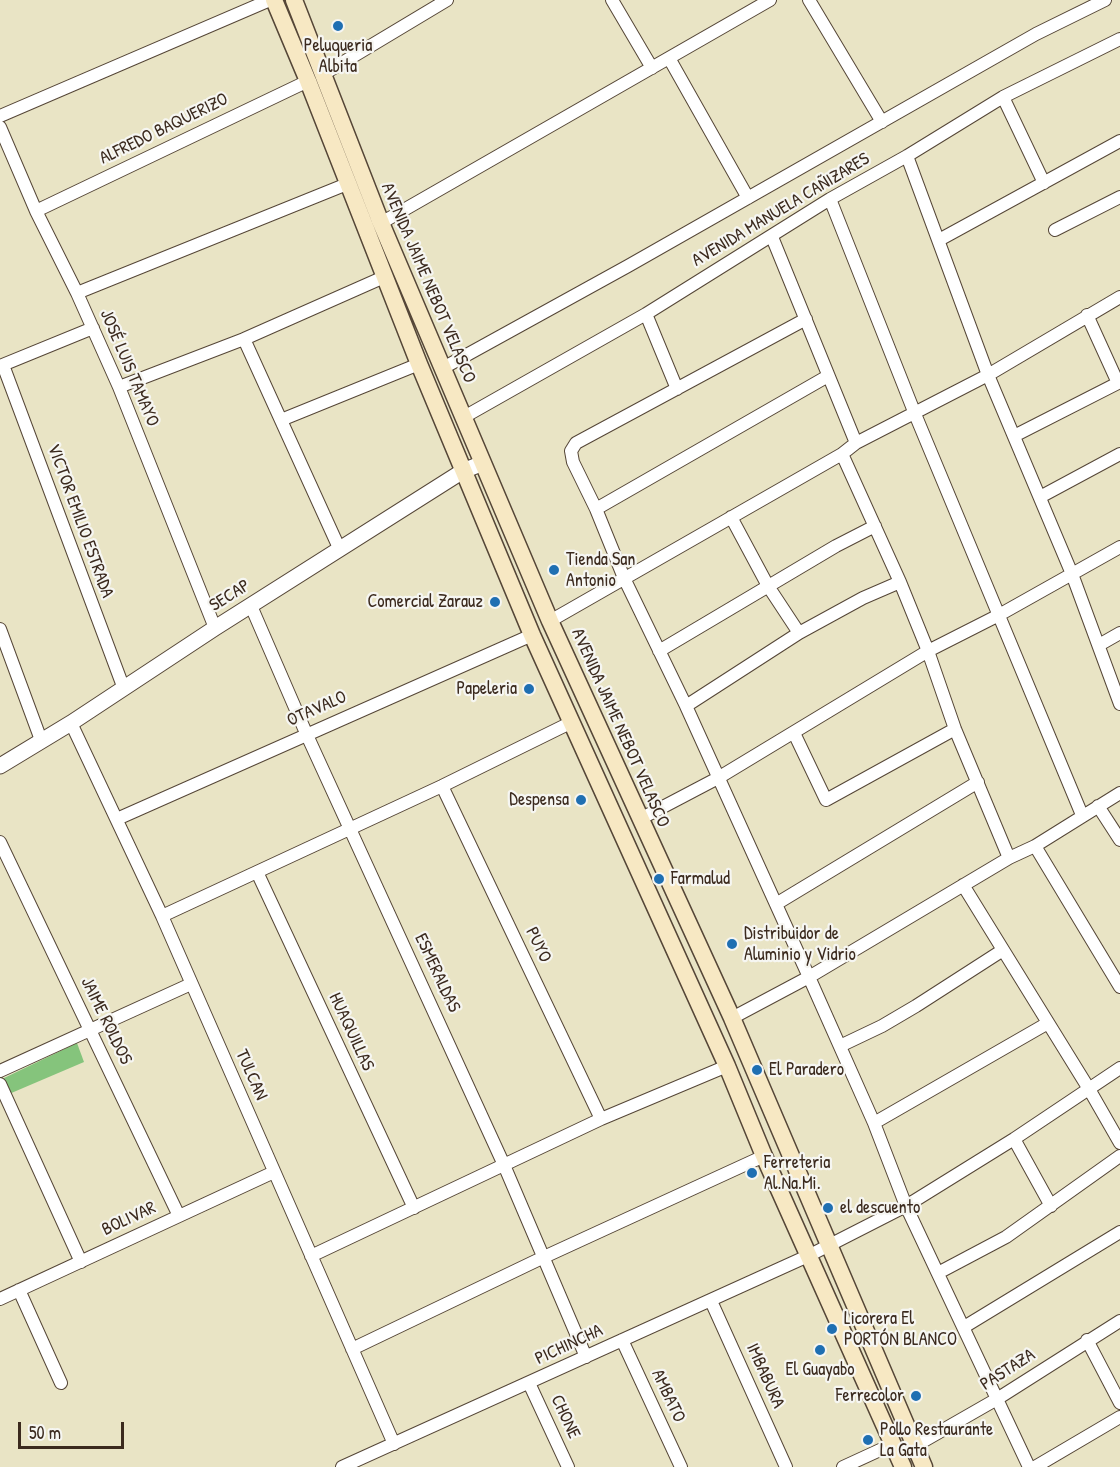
<!DOCTYPE html>
<html>
<head>
<meta charset="utf-8">
<style>
  body { margin:0 }
  #map { position:relative; width:1120px; height:1467px; overflow:hidden; background:#e9e4c5; font-family:"Patrick Hand",sans-serif }
  canvas { display:block }
  .scale { position:absolute; left:18px; top:1422px; width:106px; height:27px; box-sizing:border-box; border:3px solid #3b2a1e; border-top:0; padding-left:8px; font-size:18px; line-height:21px; white-space:nowrap; color:#3b2a1e; -webkit-text-stroke:4px #f6f6f2; paint-order:stroke }
</style>
</head>
<body>
<div id="map">
<canvas width="1120" height="1467"></canvas>
<div class="scale">50 m</div>
</div>
<script>
const ctx = document.querySelector('canvas').getContext('2d');
ctx.lineJoin = 'round';
function fill(path, color) { ctx.fillStyle = color; ctx.fill(path, 'evenodd'); }
const shape = rows => new Path2D(rows.map(r => 'M' + r).join(''));
function strokePath(path, color, width, dash) { ctx.strokeStyle = color; ctx.lineWidth = width; ctx.lineCap = dash ? 'butt' : 'round'; ctx.setLineDash(dash || []); ctx.stroke(path); }
function label(font, color, halo, rows, align = 'center') {
  ctx.font = font + ' "Patrick Hand",sans-serif'; ctx.lineWidth = 4.5; ctx.setLineDash([]); ctx.textBaseline = 'middle'; ctx.strokeStyle = halo; ctx.fillStyle = color; for (const [text, x, y, turn = 0] of rows) {
    ctx.save(); ctx.translate(x, y); ctx.rotate((+turn || 0) * Math.PI / 180); ctx.textAlign = isNaN(turn) ? turn : align; if (halo) ctx.strokeText(text, 0, 0); ctx.fillText(text, 0, 0); ctx.restore();
  }
}
fill(shape([
  [77,1043,84,1062,9,1094,2,1079]
]), '#85c47c');
const minor = shape([
  [612,0,652,68],
  [809,0,882,122],
  [669,58,748,198],
  [322,75,447,0],
  [1003,97,1044,183],
  [0,116,270,0],
  [0,127,36,211,77,293,119,387,215,628],
  [907,156,988,375,1072,574,1120,704],
  [830,199,915,414,1082,815],
  [36,211,308,81],
  [381,223,770,0],
  [1055,230,1120,197],
  [772,237,856,443],
  [939,240,1120,141],
  [77,293,347,184],
  [646,314,677,389],
  [1087,315,1118,383],
  [806,319,576,443,571,451,573,462,596,509,624,578,686,706,809,977,874,1123,906,1206,1029,1467],
  [244,339,340,550],
  [3,365,124,689],
  [0,366,93,328],
  [443,368,628,266,1036,34,1105,0],
  [119,387,244,339,384,277],
  [464,417,646,314,830,199,907,156,1003,97,1120,39],
  [281,420,419,364],
  [1014,436,1120,382],
  [842,454,900,582,928,651,955,729,1009,858],
  [1040,497,1120,454],
  [596,509,828,376],
  [731,517,768,586,799,633],
  [251,606,306,733,504,1165,586,1357],
  [550,621,842,454,856,443,988,375,1120,297],
  [0,629,41,740],
  [1099,645,1120,633],
  [659,651,836,546,875,526],
  [686,706,799,633,863,598,900,582],
  [71,723,162,916,394,1444],
  [794,733,826,800,955,729],
  [442,786,601,1119],
  [1098,806,1120,840],
  [117,819,532,635],
  [640,819,718,778,928,651,999,615,1120,547],
  [0,842,179,1216],
  [1035,846,1120,987],
  [257,872,414,1208],
  [963,885,1089,1089,1120,1143],
  [776,904,978,782],
  [162,916,442,786,572,722],
  [732,1018,809,977,1009,858,1035,846,1120,793],
  [840,1046,882,1026,916,1006,1003,950],
  [0,1071,191,984],
  [0,1084,81,1262],
  [874,1123,1048,1023],
  [1014,1139,1051,1206],
  [311,1256,601,1119,727,1066],
  [938,1273,1006,1237,1120,1156],
  [19,1290,61,1383],
  [0,1299,274,1172],
  [711,1301,786,1467],
  [964,1327,1120,1232],
  [622,1340,681,1467],
  [1087,1340,1120,1403],
  [352,1349,544,1257,764,1156],
  [529,1383,568,1467],
  [915,1446,997,1399,1120,1321],
  [342,1467,810,1255,906,1206,1014,1139,1120,1068],
  [843,1467,893,1444],
  [1035,1467,1120,1417]
]);
const tertiary = shape([
  [0,766,71,723,215,628,463,471,483,463]
]);
const secondary = shape([
  [274,0,308,81,419,364,532,635,727,1066,764,1156,903,1467],
  [294,0,381,223,550,621,732,1018,924,1467]
]);
strokePath(minor, '#554637', 14);
strokePath(tertiary, '#554637', 17);
strokePath(secondary, '#554637', 19);
strokePath(minor, '#fff', 12);
strokePath(tertiary, '#fff', 15);
strokePath(secondary, '#f7e8c3', 16);
for (const [x, y, r, color] of [
  [338,26,6,"#1f6fb2"],
  [554,570,6,"#1f6fb2"],
  [495,602,6,"#1f6fb2"],
  [529,689,6,"#1f6fb2"],
  [581,800,6,"#1f6fb2"],
  [659,879,6,"#1f6fb2"],
  [732,944,6,"#1f6fb2"],
  [757,1070,6,"#1f6fb2"],
  [752,1173,6,"#1f6fb2"],
  [828,1208,6,"#1f6fb2"],
  [832,1329,6,"#1f6fb2"],
  [820,1350,6,"#1f6fb2"],
  [916,1396,6,"#1f6fb2"],
  [868,1440,6,"#1f6fb2"]
]) { const dot = new Path2D(); dot.arc(x, y, r, 0, 2 * Math.PI); ctx.fillStyle = color; ctx.fill(dot); strokePath(dot, '#f6f6f2', 2); }
label('18px', '#3b2a1e', '#f6f6f2', [
  ["Peluqueria",338,46,"center"],
  ["Albita",338,67,"center"],
  ["Tienda San",566,560],
  ["Antonio",566,581],
  ["Comercial Zarauz",483,602,"right"],
  ["Papeleria",517,689,"right"],
  ["Despensa",569,800,"right"],
  ["Farmalud",671,879],
  ["Distribuidor de",744,934],
  ["Aluminio y Vidrio",744,955],
  ["El Paradero",769,1070],
  ["Ferreteria",764,1163],
  ["Al.Na.Mi.",764,1184],
  ["el descuento",840,1208],
  ["Licorera El",844,1319],
  ["PORTÓN BLANCO",844,1340],
  ["El Guayabo",820,1370,"center"],
  ["Ferrecolor",904,1396,"right"],
  ["Pollo Restaurante",880,1430],
  ["La Gata",880,1451]
], 'left');
label('18px', '#3b2a1e', '#f6f6f2', [
  ["ALFREDO BAQUERIZO",164,129,-26],
  ["AVENIDA MANUELA CAÑIZARES",781,210,-31],
  ["AVENIDA JAIME NEBOT VELASCO",428,283,67],
  ["JOSÉ LUIS TAMAYO",129,368,67],
  ["VICTOR EMILIO ESTRADA",80,521,70],
  ["SECAP",230,596,-32],
  ["OTAVALO",317,709,-24],
  ["AVENIDA JAIME NEBOT VELASCO",620,728,66],
  ["PUYO",538,945,64],
  ["ESMERALDAS",437,973,65],
  ["JAIME ROLDOS",106,1021,64],
  ["HUAQUILLAS",351,1032,65],
  ["TULCAN",251,1075,66],
  ["BOLIVAR",129,1219,-25],
  ["PICHINCHA",569,1345,-25],
  ["PASTAZA",1008,1370,-33],
  ["IMBABURA",765,1376,66],
  ["AMBATO",668,1396,65],
  ["CHONE",565,1417,65]
]);
</script>
</body>
</html>
